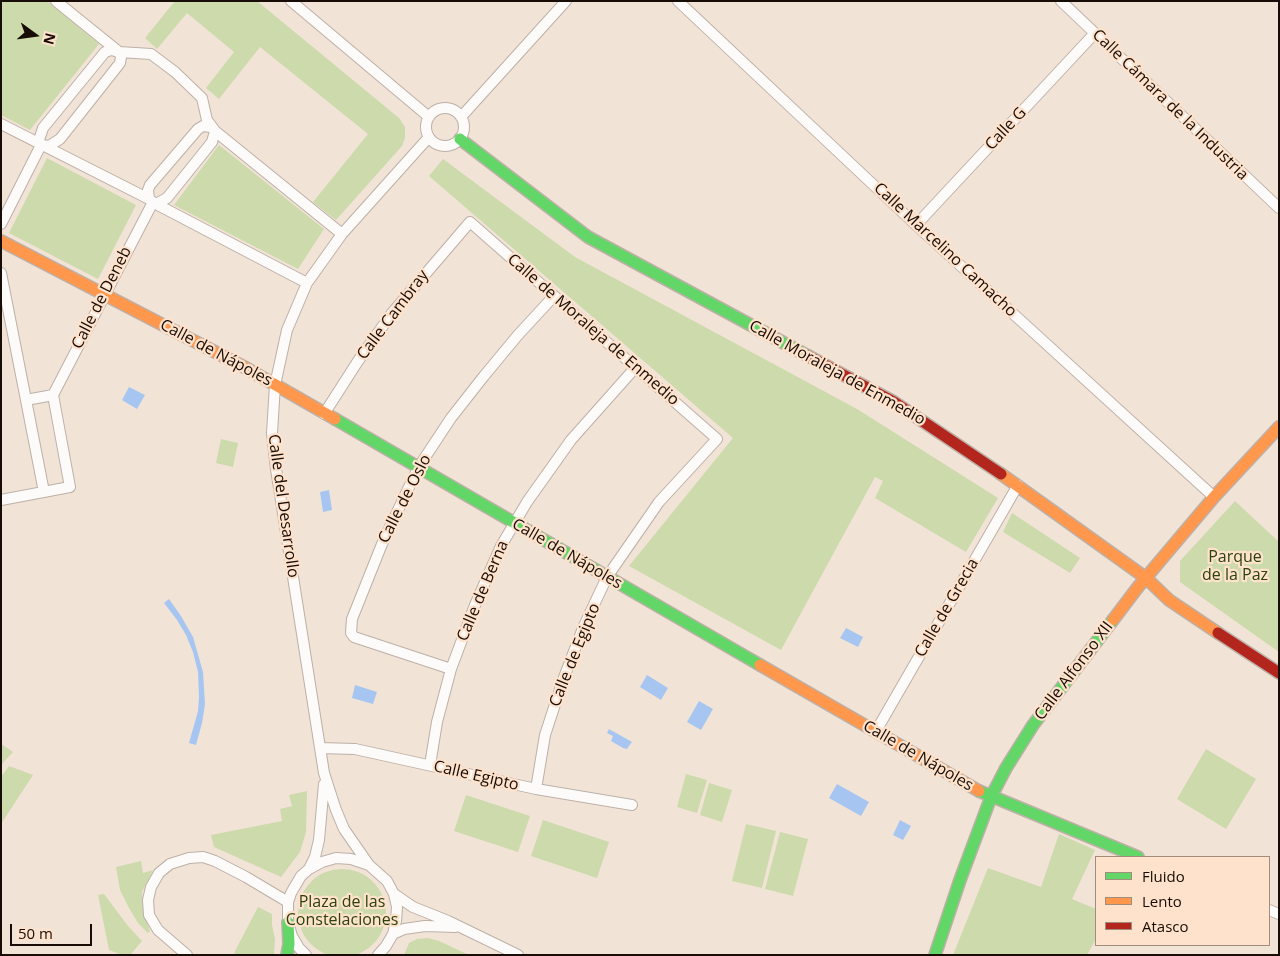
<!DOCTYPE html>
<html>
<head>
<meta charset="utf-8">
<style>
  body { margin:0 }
  #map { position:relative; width:1280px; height:956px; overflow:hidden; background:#f2e3d7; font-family:"Open Sans",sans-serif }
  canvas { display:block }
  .frame { position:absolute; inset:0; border:2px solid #170d06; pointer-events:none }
  .legend { position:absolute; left:1095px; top:856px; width:175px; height:90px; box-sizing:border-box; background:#fee2cb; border:1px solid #a28d7c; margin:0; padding:6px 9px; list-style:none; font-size:15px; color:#170d06 }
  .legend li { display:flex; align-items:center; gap:10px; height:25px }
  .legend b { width:25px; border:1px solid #a28d7c }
  .north { position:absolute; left:10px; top:10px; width:50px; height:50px; -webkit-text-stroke:4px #fee2cb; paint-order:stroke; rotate:104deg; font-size:14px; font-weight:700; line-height:20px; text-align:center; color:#170d06 }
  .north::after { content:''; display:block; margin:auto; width:18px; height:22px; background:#170d06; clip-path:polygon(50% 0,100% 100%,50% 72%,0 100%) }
  .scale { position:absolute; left:10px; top:924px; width:82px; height:22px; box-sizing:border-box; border:2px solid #170d06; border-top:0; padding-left:6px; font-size:15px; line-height:18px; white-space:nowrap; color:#170d06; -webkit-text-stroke:4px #fee2cb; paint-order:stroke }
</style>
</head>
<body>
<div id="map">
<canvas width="1280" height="956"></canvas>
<div class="frame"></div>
<ul class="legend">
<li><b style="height:6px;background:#63d668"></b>Fluido</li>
<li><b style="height:6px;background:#ff974d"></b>Lento</li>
<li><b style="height:6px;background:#b3261e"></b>Atasco</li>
</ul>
<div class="north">N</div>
<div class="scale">50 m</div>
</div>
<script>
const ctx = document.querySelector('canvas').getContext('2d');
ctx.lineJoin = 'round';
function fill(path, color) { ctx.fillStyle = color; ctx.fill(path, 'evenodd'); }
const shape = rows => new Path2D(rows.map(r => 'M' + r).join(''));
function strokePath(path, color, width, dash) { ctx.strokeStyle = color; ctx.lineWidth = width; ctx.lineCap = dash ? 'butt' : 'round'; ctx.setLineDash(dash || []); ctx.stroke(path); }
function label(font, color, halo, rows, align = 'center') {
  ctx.font = font + ' "Open Sans",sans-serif'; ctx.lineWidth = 4.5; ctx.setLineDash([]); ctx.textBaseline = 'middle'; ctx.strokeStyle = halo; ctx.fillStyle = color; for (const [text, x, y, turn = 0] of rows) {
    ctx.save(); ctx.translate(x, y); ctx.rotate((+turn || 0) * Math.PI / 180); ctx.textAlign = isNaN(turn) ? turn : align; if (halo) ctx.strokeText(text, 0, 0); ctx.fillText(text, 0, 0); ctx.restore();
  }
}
fill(shape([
  [1,1,47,1,99,44,30,130,1,115],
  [175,1,257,1,399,118,405,127,405,138,402,146,336,220,313,202,368,134,260,47,219,99,206,88,234,52,187,13,157,49,145,38],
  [219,145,324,229,298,269,174,205],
  [47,158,136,205,98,279,9,233],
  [443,159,575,257,857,409,998,498,966,552,875,498,883,481,875,477,781,650,629,566,733,438,429,176],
  [221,439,238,443,233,467,216,463],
  [1235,501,1279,542,1279,652,1180,582,1180,561],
  [1012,513,1080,558,1070,573,1003,532],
  [1,744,13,752,1,765],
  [1206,749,1256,779,1226,829,1177,799],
  [9,766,33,775,1,824,1,777],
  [686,774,707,780,697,813,677,807],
  [709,783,732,790,722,822,700,815],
  [307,791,306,832,300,852,281,877,214,847,211,835,282,821,280,809,292,806,289,795],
  [466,795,530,816,518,852,454,831],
  [543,820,609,842,597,878,531,856],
  [746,824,776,831,762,888,732,881],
  [780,832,808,839,793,896,765,889],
  [1059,834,1095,850,1072,899,1096,909,1096,939,1087,955,953,955,988,868,1041,887],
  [141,861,143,873,153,870,142,892,143,912,150,931,148,933,138,923,129,908,120,890,116,867],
  '298 913a44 44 0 1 1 88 0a44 44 0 1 1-88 0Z',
  [104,894,128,926,142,941,130,955,122,955,109,950,98,895],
  [258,907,272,914,272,925,275,939,274,955,238,955,234,953],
  [428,938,439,941,469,955,404,955,409,943,417,939]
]), '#ccdaac');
fill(shape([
  [129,387,145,395,137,409,122,400],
  [329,490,332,510,323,512,320,492],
  [169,599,181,616,193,637,203,672,205,704,202,723,196,745,189,743,198,711,199,697,198,672,193,652,186,635,177,620,164,603],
  [846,628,863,637,858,647,840,638],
  [647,675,668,688,661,700,640,687],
  [355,685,377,692,373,704,352,698],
  [699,701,713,709,701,730,687,722],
  [609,729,632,742,629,746,627,749,623,748,611,741,613,736,607,733],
  [837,784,869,802,861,816,829,798],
  [900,820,911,826,903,840,893,835]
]), '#a6c6f1');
const street = shape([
  [56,1,119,52,151,54,175,72,202,98,207,120,215,131,212,142,167,198,156,204,153,202,149,199,148,190,150,185,198,129,203,126,211,127],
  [291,1,429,117],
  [678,1,916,225,1214,497],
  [1061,1,1279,208],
  [111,50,119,52,121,57,120,63,60,139,49,146,41,145,39,140,43,128,105,52,111,50],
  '426 127a19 19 0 1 1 38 0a19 19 0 1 1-38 0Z',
  [461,117,566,1],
  [1,124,149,199],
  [215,131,342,234],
  [156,204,307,283],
  [1,224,41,145],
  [916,225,1095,33],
  [1,273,26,400],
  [53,395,153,202],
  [324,414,358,361,392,313,470,222,717,439,659,502,607,577,583,628,563,680,545,735,536,789],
  [1,500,70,487,53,395,26,400,44,492],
  [451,669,354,637,351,633,352,619,382,544,418,468,451,418,484,376,518,335,554,296],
  [876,731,1018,485],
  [320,748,355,749,536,789,632,805],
  [430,765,437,722,451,669,475,605,501,546,527,502,571,440,635,368],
  [369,865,344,829,336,810,324,773,276,469,272,433,275,385,287,330,307,283,342,234,429,137],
  [309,869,315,857,319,840,324,784],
  [394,894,413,907,448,921,518,955],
  [1269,910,1279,914],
  [393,934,404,929,425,926,455,927],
  [187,955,158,930,149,915,148,900,151,887,159,873,170,864,189,858,203,857,215,861,246,877,288,902],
  [306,955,299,948,292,936,288,922,288,902,291,893,301,876,309,869,322,862,336,858,351,859,369,865,387,881,394,894,397,907,396,921,393,934,386,946,378,955]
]);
const fast = shape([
  [460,139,588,237,808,356],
  [335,419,760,665],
  [979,791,1138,857],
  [287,955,289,944,288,922],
  [935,955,960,880,991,797,1006,768,1033,725,1113,620]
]);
const slow = shape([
  [1,241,246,368,335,419],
  [1001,474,1146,578,1169,600,1218,633],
  [1113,620,1138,587,1214,497,1279,427],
  [760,665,979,791]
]);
const jam = shape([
  [808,356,894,402,1001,474],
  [1218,633,1279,673]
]);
strokePath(street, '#bcb0a7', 12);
strokePath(fast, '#bcb0a7', 14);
strokePath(slow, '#bcb0a7', 14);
strokePath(jam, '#bcb0a7', 14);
strokePath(street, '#fdfbf9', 10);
strokePath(fast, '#63d668', 11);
strokePath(slow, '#ff974d', 11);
strokePath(jam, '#b3261e', 11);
label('16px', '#170d06', '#fee2cb', [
  ["Calle Cámara de la Industria",1170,105,44],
  ["Calle G",1006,129,-47],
  ["Calle Marcelino Camacho",945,250,43],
  ["Calle de Deneb",102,298,-63],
  ["Calle Cambray",393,315,-53],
  ["Calle de Moraleja de Enmedio",593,330,41],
  ["Calle de Nápoles",216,353,28],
  ["Calle Moraleja de Enmedio",837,373,29],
  ["Calle de Oslo",405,499,-63],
  ["Calle del Desarrollo",283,506,82],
  ["Calle de Nápoles",567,554,30],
  ["Calle de Berna",483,591,-67],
  ["Calle de Grecia",947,608,-60],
  ["Calle de Egipto",575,655,-68],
  ["Calle Alfonso XII",1074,671,-53],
  ["Calle de Nápoles",918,756,30],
  ["Calle Egipto",476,776,13]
]);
label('16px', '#2a420b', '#fee2cb', [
  ["Parque",1235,557],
  ["de la Paz",1235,575],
  ["Plaza de las",342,902],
  ["Constelaciones",342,920]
]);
</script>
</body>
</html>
